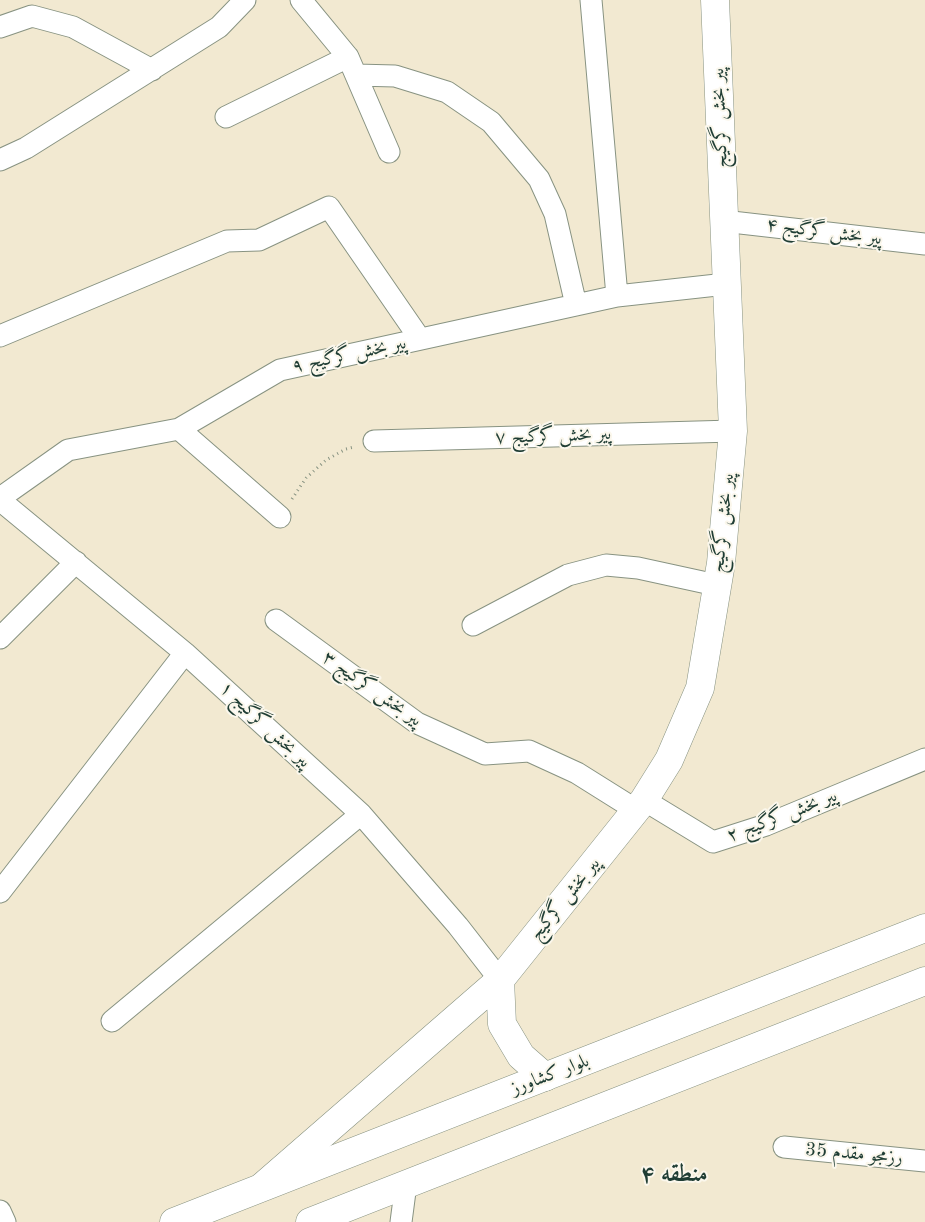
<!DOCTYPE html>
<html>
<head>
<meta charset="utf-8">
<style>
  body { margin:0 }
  canvas { display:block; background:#f2e9d1 }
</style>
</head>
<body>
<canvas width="925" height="1222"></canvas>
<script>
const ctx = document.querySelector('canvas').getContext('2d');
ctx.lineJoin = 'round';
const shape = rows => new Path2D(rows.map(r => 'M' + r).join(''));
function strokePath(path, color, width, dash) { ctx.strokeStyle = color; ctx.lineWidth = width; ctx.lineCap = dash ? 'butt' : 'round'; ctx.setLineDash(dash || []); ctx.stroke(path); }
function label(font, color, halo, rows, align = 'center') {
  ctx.font = font + ' "Old Standard TT",Amiri,serif'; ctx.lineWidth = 4; ctx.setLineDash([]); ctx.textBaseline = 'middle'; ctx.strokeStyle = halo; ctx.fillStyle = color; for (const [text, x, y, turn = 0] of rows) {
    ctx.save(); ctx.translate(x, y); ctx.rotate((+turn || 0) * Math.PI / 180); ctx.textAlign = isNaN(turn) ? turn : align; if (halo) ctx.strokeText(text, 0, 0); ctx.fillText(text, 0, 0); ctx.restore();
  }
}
const minor = shape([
  [301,0,348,57,389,152],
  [591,0,617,296],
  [0,27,32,16,73,27,152,70],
  [356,75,395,76,447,92,491,122,539,179,555,214,576,305],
  [226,117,348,57],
  [0,160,26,148,219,27,245,0],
  [723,221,925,244],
  [0,336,227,241,259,240,329,207,420,339],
  [179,429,280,517],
  [374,441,733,431],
  [0,498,68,450,179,429,280,370,617,296,726,284],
  [0,500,185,653,361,814,458,926,500,980],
  [276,620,417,723,485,754,529,751,577,773,636,810],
  [473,625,568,575,606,565,638,568,716,585],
  [0,638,76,562],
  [644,800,713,842,766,825,925,759],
  [0,892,185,653],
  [112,1021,361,814],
  [784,1147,925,1161],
  [0,1211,5,1222],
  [401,1222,406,1184]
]);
const tertiary = shape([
  [500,980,502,1024,521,1056,545,1077],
  [263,1186,500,980,644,800,669,760,700,688,721,563,733,431,715,0]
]);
const primary = shape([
  [174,1222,925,928],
  [310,1222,925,981]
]);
strokePath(minor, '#889382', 23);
strokePath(tertiary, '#889382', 29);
strokePath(primary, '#889382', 29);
strokePath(shape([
  [292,499,306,478,326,460,346,449,354,447]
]), '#889382', 3, [1, 4]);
strokePath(minor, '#fff', 21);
strokePath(tertiary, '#fff', 28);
strokePath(primary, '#fff', 28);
label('19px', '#1f3d34', '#fbf7ec', [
  ["پیر بخش گرگیج",720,118,-92],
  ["پیر بخش گرگیج ۴",824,232,7],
  ["پیر بخش گرگیج ۹",349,355,-12],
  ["پیر بخش گرگیج ۷",553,436,-2],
  ["پیر بخش گرگیج",723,523,-84],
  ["پیر بخش گرگیج ۳",372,689,35],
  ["پیر بخش گرگیج ۱",265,725,43],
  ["پیر بخش گرگیج ۲",782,816,-21],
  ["پیر بخش گرگیج",565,899,-51],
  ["بلوار کشاورز",550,1075,-21],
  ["رزمجو مقدم 35",854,1154,5]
]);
label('bold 24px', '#1f3d34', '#fbf7ec', [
  ["منطقه ۴",674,1175]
]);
</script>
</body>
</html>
